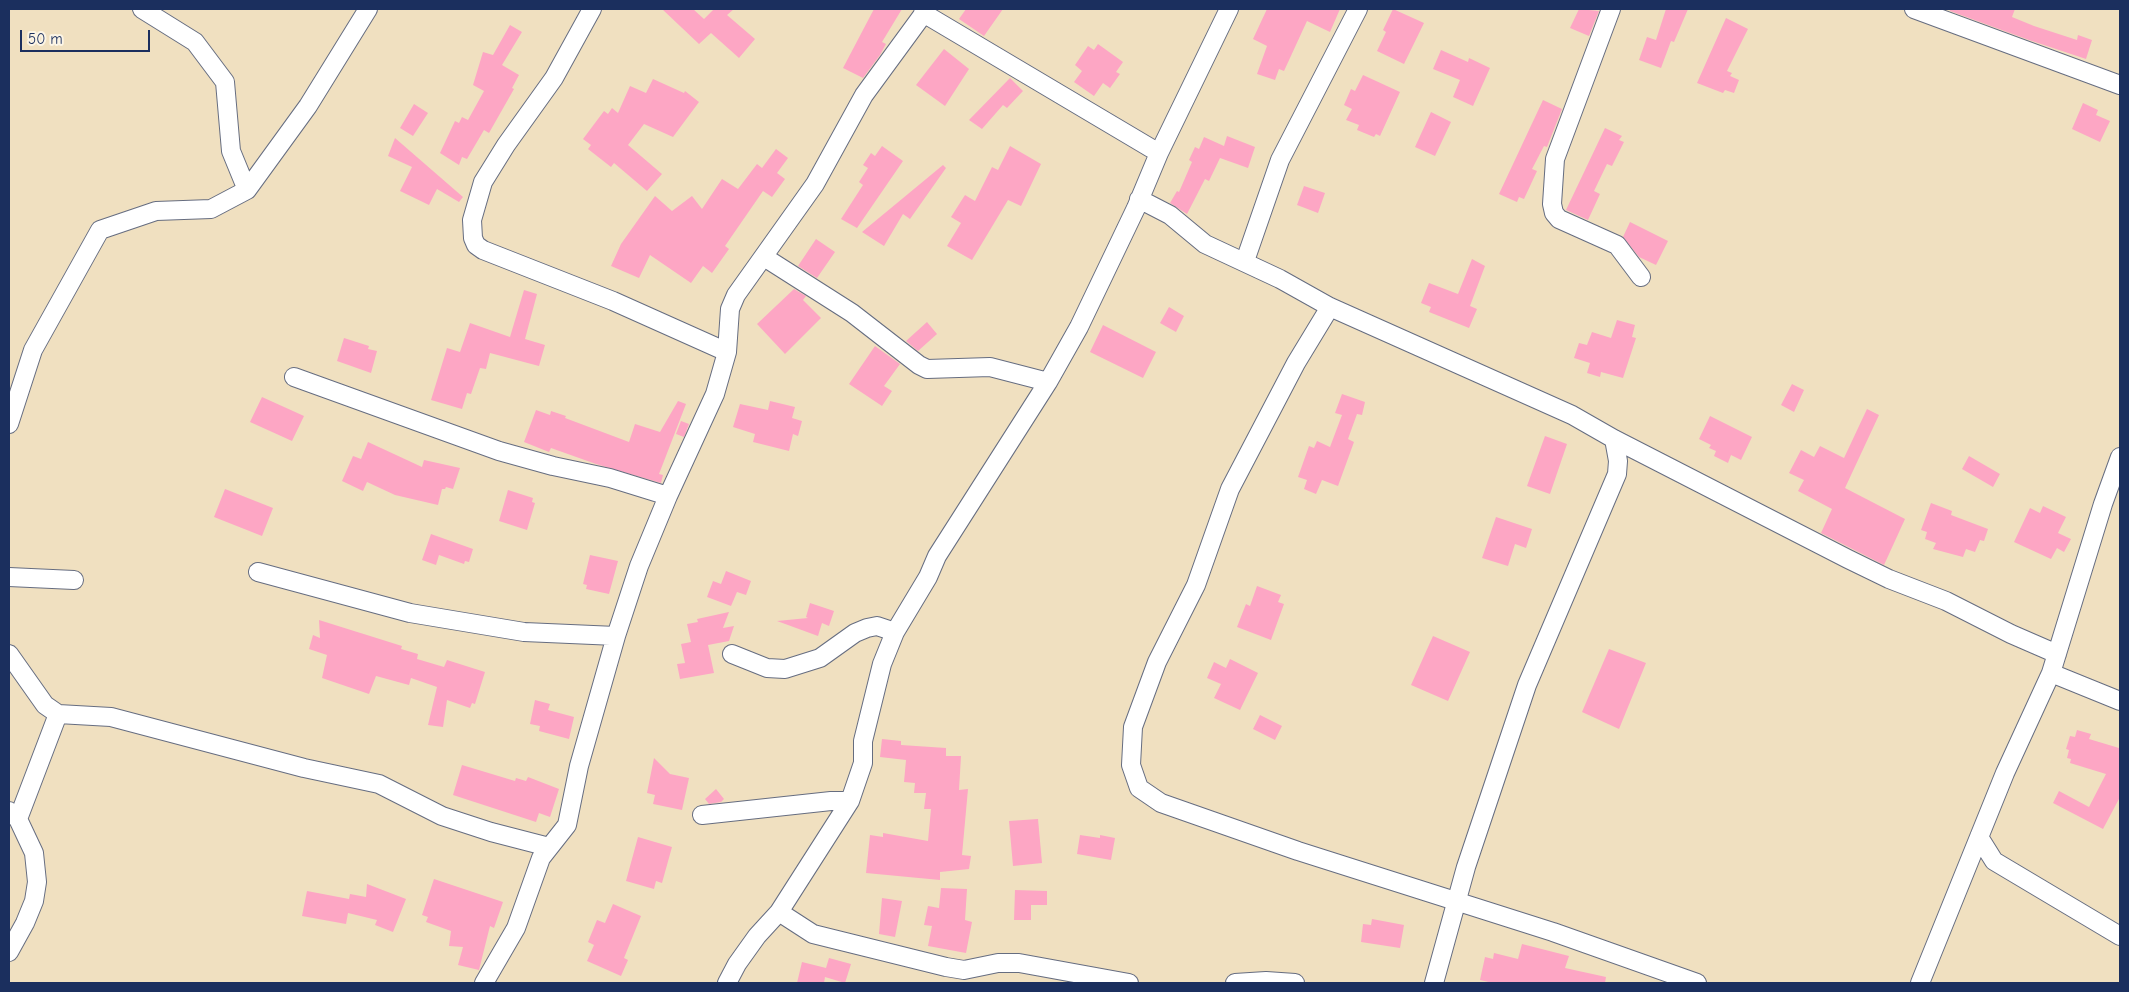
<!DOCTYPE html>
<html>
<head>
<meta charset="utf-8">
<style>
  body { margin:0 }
  #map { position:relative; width:2129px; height:992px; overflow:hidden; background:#f0e0c0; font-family:"Comic Neue",sans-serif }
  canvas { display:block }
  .frame { position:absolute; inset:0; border:10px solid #1b2f5e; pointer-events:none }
  .scale { position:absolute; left:20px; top:30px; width:130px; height:22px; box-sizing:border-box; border:2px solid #1b2f5e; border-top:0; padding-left:6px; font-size:15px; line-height:18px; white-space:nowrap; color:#1b2f5e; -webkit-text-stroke:4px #fcf5e5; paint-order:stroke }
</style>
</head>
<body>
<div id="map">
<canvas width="2129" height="992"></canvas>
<div class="frame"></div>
<div class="scale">50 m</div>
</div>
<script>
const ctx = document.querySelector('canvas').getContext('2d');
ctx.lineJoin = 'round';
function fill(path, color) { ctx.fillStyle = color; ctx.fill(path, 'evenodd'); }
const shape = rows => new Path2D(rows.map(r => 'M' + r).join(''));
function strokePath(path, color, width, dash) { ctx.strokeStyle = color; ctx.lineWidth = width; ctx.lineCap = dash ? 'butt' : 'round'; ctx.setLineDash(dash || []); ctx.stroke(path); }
fill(shape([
  [662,9,693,9,704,19,714,9,734,9,727,15,755,39,739,58,711,33,699,44],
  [874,9,902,9,882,42,886,44,880,55,863,78,843,68],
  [966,9,1003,9,984,36,959,19],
  [1267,9,1340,9,1330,32,1307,21,1284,71,1279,69,1275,80,1257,74,1267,46,1253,39],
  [1393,9,1424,23,1404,64,1377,51,1386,32,1383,30],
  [1579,9,1599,11,1589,36,1570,28],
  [1666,9,1688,9,1674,42,1671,41,1661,68,1639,60,1647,37,1656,40],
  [1950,9,2015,9,2012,17,2034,26,2077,40,2078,35,2092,40,2086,59,2029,40,1950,11],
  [1726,18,1748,29,1727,71,1732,73,1730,76,1739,80,1734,93,1725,90,1723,93,1697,83],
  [510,25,522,32,502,65,519,75,512,88,514,89,489,133,484,130,467,159,462,157,459,165,440,153,455,121,459,123,462,117,468,120,484,91,473,85,483,52,493,55],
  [1098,44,1123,62,1116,72,1120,74,1110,88,1103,83,1094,96,1074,82,1082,71,1075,65,1088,46,1094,50],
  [944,49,969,69,945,106,916,85],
  [1441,50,1468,62,1469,58,1490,68,1473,106,1453,97,1460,80,1433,69],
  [1363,75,1400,92,1380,136,1376,134,1374,137,1357,130,1359,125,1346,120,1352,109,1344,105,1351,89,1355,91],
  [1010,78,1023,91,1007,108,1003,105,982,129,969,120],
  [653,79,684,93,685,91,699,102,673,137,644,124,628,145,662,174,647,191,614,163,611,167,588,149,591,145,583,139,604,111,608,114,612,108,618,113,630,86,646,93],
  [1543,100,1562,109,1547,147,1544,146,1532,169,1537,171,1524,199,1519,197,1517,202,1499,194],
  [2083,103,2098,110,2096,115,2110,121,2100,142,2072,129],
  [414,104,428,113,413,136,400,128],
  [1431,112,1451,122,1435,156,1415,147],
  [1605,128,1622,136,1619,140,1624,142,1612,166,1607,164,1594,191,1600,194,1588,220,1566,210],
  [1227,136,1255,147,1248,168,1220,158,1209,181,1205,179,1187,214,1170,203,1177,191,1179,192,1192,162,1189,160,1195,147,1199,149,1204,137,1224,146],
  [395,138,463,197,459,202,437,189,429,205,400,191,412,167,388,156],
  [882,146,903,161,857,228,841,219,863,185,859,182,868,168,863,165,871,153,875,156],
  [1010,146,1041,164,1021,206,1008,200,972,260,947,246,961,223,951,217,965,195,975,201,992,167,998,170],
  [776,149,788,158,777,173,785,179,772,197,763,191,725,246,729,249,712,273,703,266,691,283,650,255,639,278,611,266,621,244,655,196,672,211,692,196,702,209,722,179,738,189,757,164,762,168],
  [943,165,946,168,910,219,903,214,884,246,862,232],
  [1304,186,1325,193,1318,213,1297,205],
  [1630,222,1668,241,1656,265,1639,257,1623,237],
  [816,239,835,252,817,278,798,266],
  [1472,259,1485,266,1470,306,1477,309,1469,328,1429,312,1431,307,1421,303,1429,283,1458,294],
  [794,289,806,296,803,300,821,318,785,354,757,324],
  [524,290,537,294,525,339,545,345,539,366,490,353,486,369,480,368,471,394,467,393,462,409,431,400,447,348,460,352,470,323,510,337],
  [1169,307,1184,316,1176,332,1160,323],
  [1617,320,1635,325,1632,337,1636,338,1623,378,1601,372,1600,377,1587,373,1590,363,1574,358,1579,343,1587,345,1592,332,1611,338],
  [927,322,937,334,918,351,906,341],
  [1103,325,1156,352,1143,378,1090,352],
  [344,338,369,346,368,349,377,351,371,373,337,361],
  [875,346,900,364,884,386,892,391,882,406,849,384],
  [1792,384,1804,390,1794,412,1781,405],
  [1342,394,1365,402,1362,415,1357,414,1348,439,1354,442,1338,486,1322,480,1316,494,1304,489,1307,480,1298,477,1309,446,1314,448,1317,441,1330,447,1342,415,1335,413],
  [262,397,304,416,292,441,250,422],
  [678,401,686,404,659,474,663,475,661,483,596,464,551,448,549,452,524,442,536,410,550,415,551,411,566,416,565,418,629,442,635,424,660,432],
  [770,401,795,407,792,418,802,421,798,436,793,434,789,451,753,442,755,434,733,427,740,404,768,410],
  [1867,409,1879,415,1845,488,1905,519,1884,565,1821,533,1832,509,1798,491,1804,480,1789,473,1801,450,1814,457,1820,446,1844,458],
  [1710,416,1752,437,1741,460,1731,455,1728,463,1714,456,1716,451,1709,448,1711,445,1699,439],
  [681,421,689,424,684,437,676,434],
  [1545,436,1567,444,1550,494,1527,486],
  [368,442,422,467,424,460,460,468,453,489,446,487,445,489,442,489,438,505,395,495,367,482,363,491,342,481,353,456,361,459],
  [1969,456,2000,474,1993,487,1962,469],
  [225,489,273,508,262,536,214,517],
  [508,490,533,498,532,502,535,503,527,530,499,521],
  [1931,503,1952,511,1951,515,1988,529,1984,541,1980,540,1975,552,1966,549,1963,557,1933,549,1936,543,1925,539,1927,532,1921,530],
  [2043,506,2066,517,2058,533,2071,539,2064,552,2057,548,2051,559,2014,542,2030,508,2040,513],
  [1496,517,1532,529,1526,548,1515,544,1508,566,1482,558],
  [431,534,473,549,469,562,465,561,464,564,439,555,436,565,422,560],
  [590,555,618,561,609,594,586,589,587,585,583,584],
  [726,571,751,581,746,595,737,592,731,606,707,597,713,581,721,584],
  [1257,586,1281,595,1278,602,1284,604,1271,640,1237,627,1246,604,1250,606],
  [810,603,834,611,829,626,822,623,818,636,777,621,808,618,806,617],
  [729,612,723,628,734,626,729,641,708,645,714,673,680,679,677,664,685,663,681,644,691,642,687,624,698,622,697,619],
  [319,620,402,646,401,649,418,654,417,659,444,667,447,660,485,672,475,704,472,703,470,708,447,700,443,727,428,725,437,687,411,678,409,685,376,676,369,694,322,678,327,655,309,649,313,635,320,638],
  [1433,636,1470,652,1448,701,1411,685],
  [1609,649,1646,663,1619,729,1582,712],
  [1230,659,1258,673,1240,710,1214,698,1221,684,1207,678,1214,662,1226,668],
  [535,700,550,704,548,710,574,717,569,739,539,731,540,726,530,724],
  [1260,715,1282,726,1275,740,1253,729],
  [2077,730,2091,734,2089,739,2119,748,2120,745,2120,797,2103,829,2053,803,2059,791,2089,807,2106,774,2070,763,2071,759,2067,758,2069,750,2066,749,2070,736,2075,737],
  [882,739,901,741,901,745,946,748,946,756,961,756,959,790,968,789,962,855,971,856,969,869,940,872,940,880,866,873,870,835,883,837,883,833,928,841,931,809,924,809,926,793,914,793,915,783,904,782,906,760,880,757],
  [654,758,670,774,689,778,682,810,653,804,655,795,647,793],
  [462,765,515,781,516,778,526,781,528,777,559,789,550,817,539,813,536,822,453,795],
  [716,789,724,799,721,802,709,804,705,799],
  [1038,819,1042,863,1013,866,1009,821],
  [1080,835,1100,838,1100,835,1115,838,1111,860,1077,854],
  [638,837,672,847,662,883,656,881,654,889,626,881],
  [434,879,503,902,494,928,490,926,479,970,458,965,463,947,449,946,451,931,426,922,428,917,422,915],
  [367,884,406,899,393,932,375,925,377,920,348,913,346,924,302,916,307,891,349,899,350,894,366,897],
  [941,888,967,889,965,920,972,922,966,953,928,946,932,926,924,925,928,906,939,908],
  [1015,890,1047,891,1047,905,1031,905,1031,920,1014,920],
  [882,898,902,901,895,937,879,934],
  [613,904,641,916,624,958,628,960,621,976,587,961,594,945,588,942,597,920,605,923],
  [1372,919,1404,925,1400,948,1361,942,1363,924,1371,925],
  [1522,944,1569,956,1565,968,1606,977,1605,983,1493,983,1480,980,1485,957,1493,959,1494,953,1518,959],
  [829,958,851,964,845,983,825,977,824,983,797,983,802,962,826,968]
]), '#fda6c4');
const street = shape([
  [142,9,195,42,225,82,231,151,247,190],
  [592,9,554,78,506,145,483,182,472,220,473,238,476,245,483,250,613,301,727,352],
  [1611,9,1555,159,1552,204,1554,213,1559,219,1617,245,1641,277],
  [1914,9,2120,85],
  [923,13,1159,153],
  [1139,199,1170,215,1205,244,1280,279,1330,307,1572,415,1614,439,1848,559,1889,579,1946,601,2011,634,2057,654],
  [764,257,852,313,919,365,927,369,990,367,1048,382],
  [1245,261,1280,160,1358,9],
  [1330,307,1296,363,1230,489,1196,585,1157,662,1133,727,1131,765,1139,788,1161,803,1298,851,1553,932,1697,983],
  [294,377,499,451,553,466,610,478,668,496],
  [9,424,33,350,100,230,156,211,211,209,247,190,308,106,368,9],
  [258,572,410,613,524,632,616,636],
  [9,577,74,580],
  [9,654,45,705,58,714,111,717,304,768,379,784,442,816,491,832,549,847],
  [732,654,767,668,785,669,820,658,855,633,867,628,877,626,895,632],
  [2051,673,2120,701],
  [9,811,18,819,34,853,37,882,34,901,25,923,9,952],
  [702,815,831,801,850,801],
  [18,819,58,714],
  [1979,837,1994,861,2120,936],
  [779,912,813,934,946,967,964,970,998,963,1019,963,1129,983],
  [484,983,516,928,541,858,567,825,579,766,616,636,639,566,668,496,715,394,727,352,730,309,736,295,815,184,864,95,927,9],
  [727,983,737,964,757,936,779,912,850,801,863,763,863,741,882,664,895,632,928,577,937,556,1048,382,1079,327,1136,208,1159,153,1229,9],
  [1235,983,1266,981,1295,983],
  [1434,983,1466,867,1527,685,1617,474,1618,461,1614,439],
  [1920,983,2005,773,2051,673,2103,504,2120,457]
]);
strokePath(street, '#666d80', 20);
strokePath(street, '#fff', 18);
</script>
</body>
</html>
